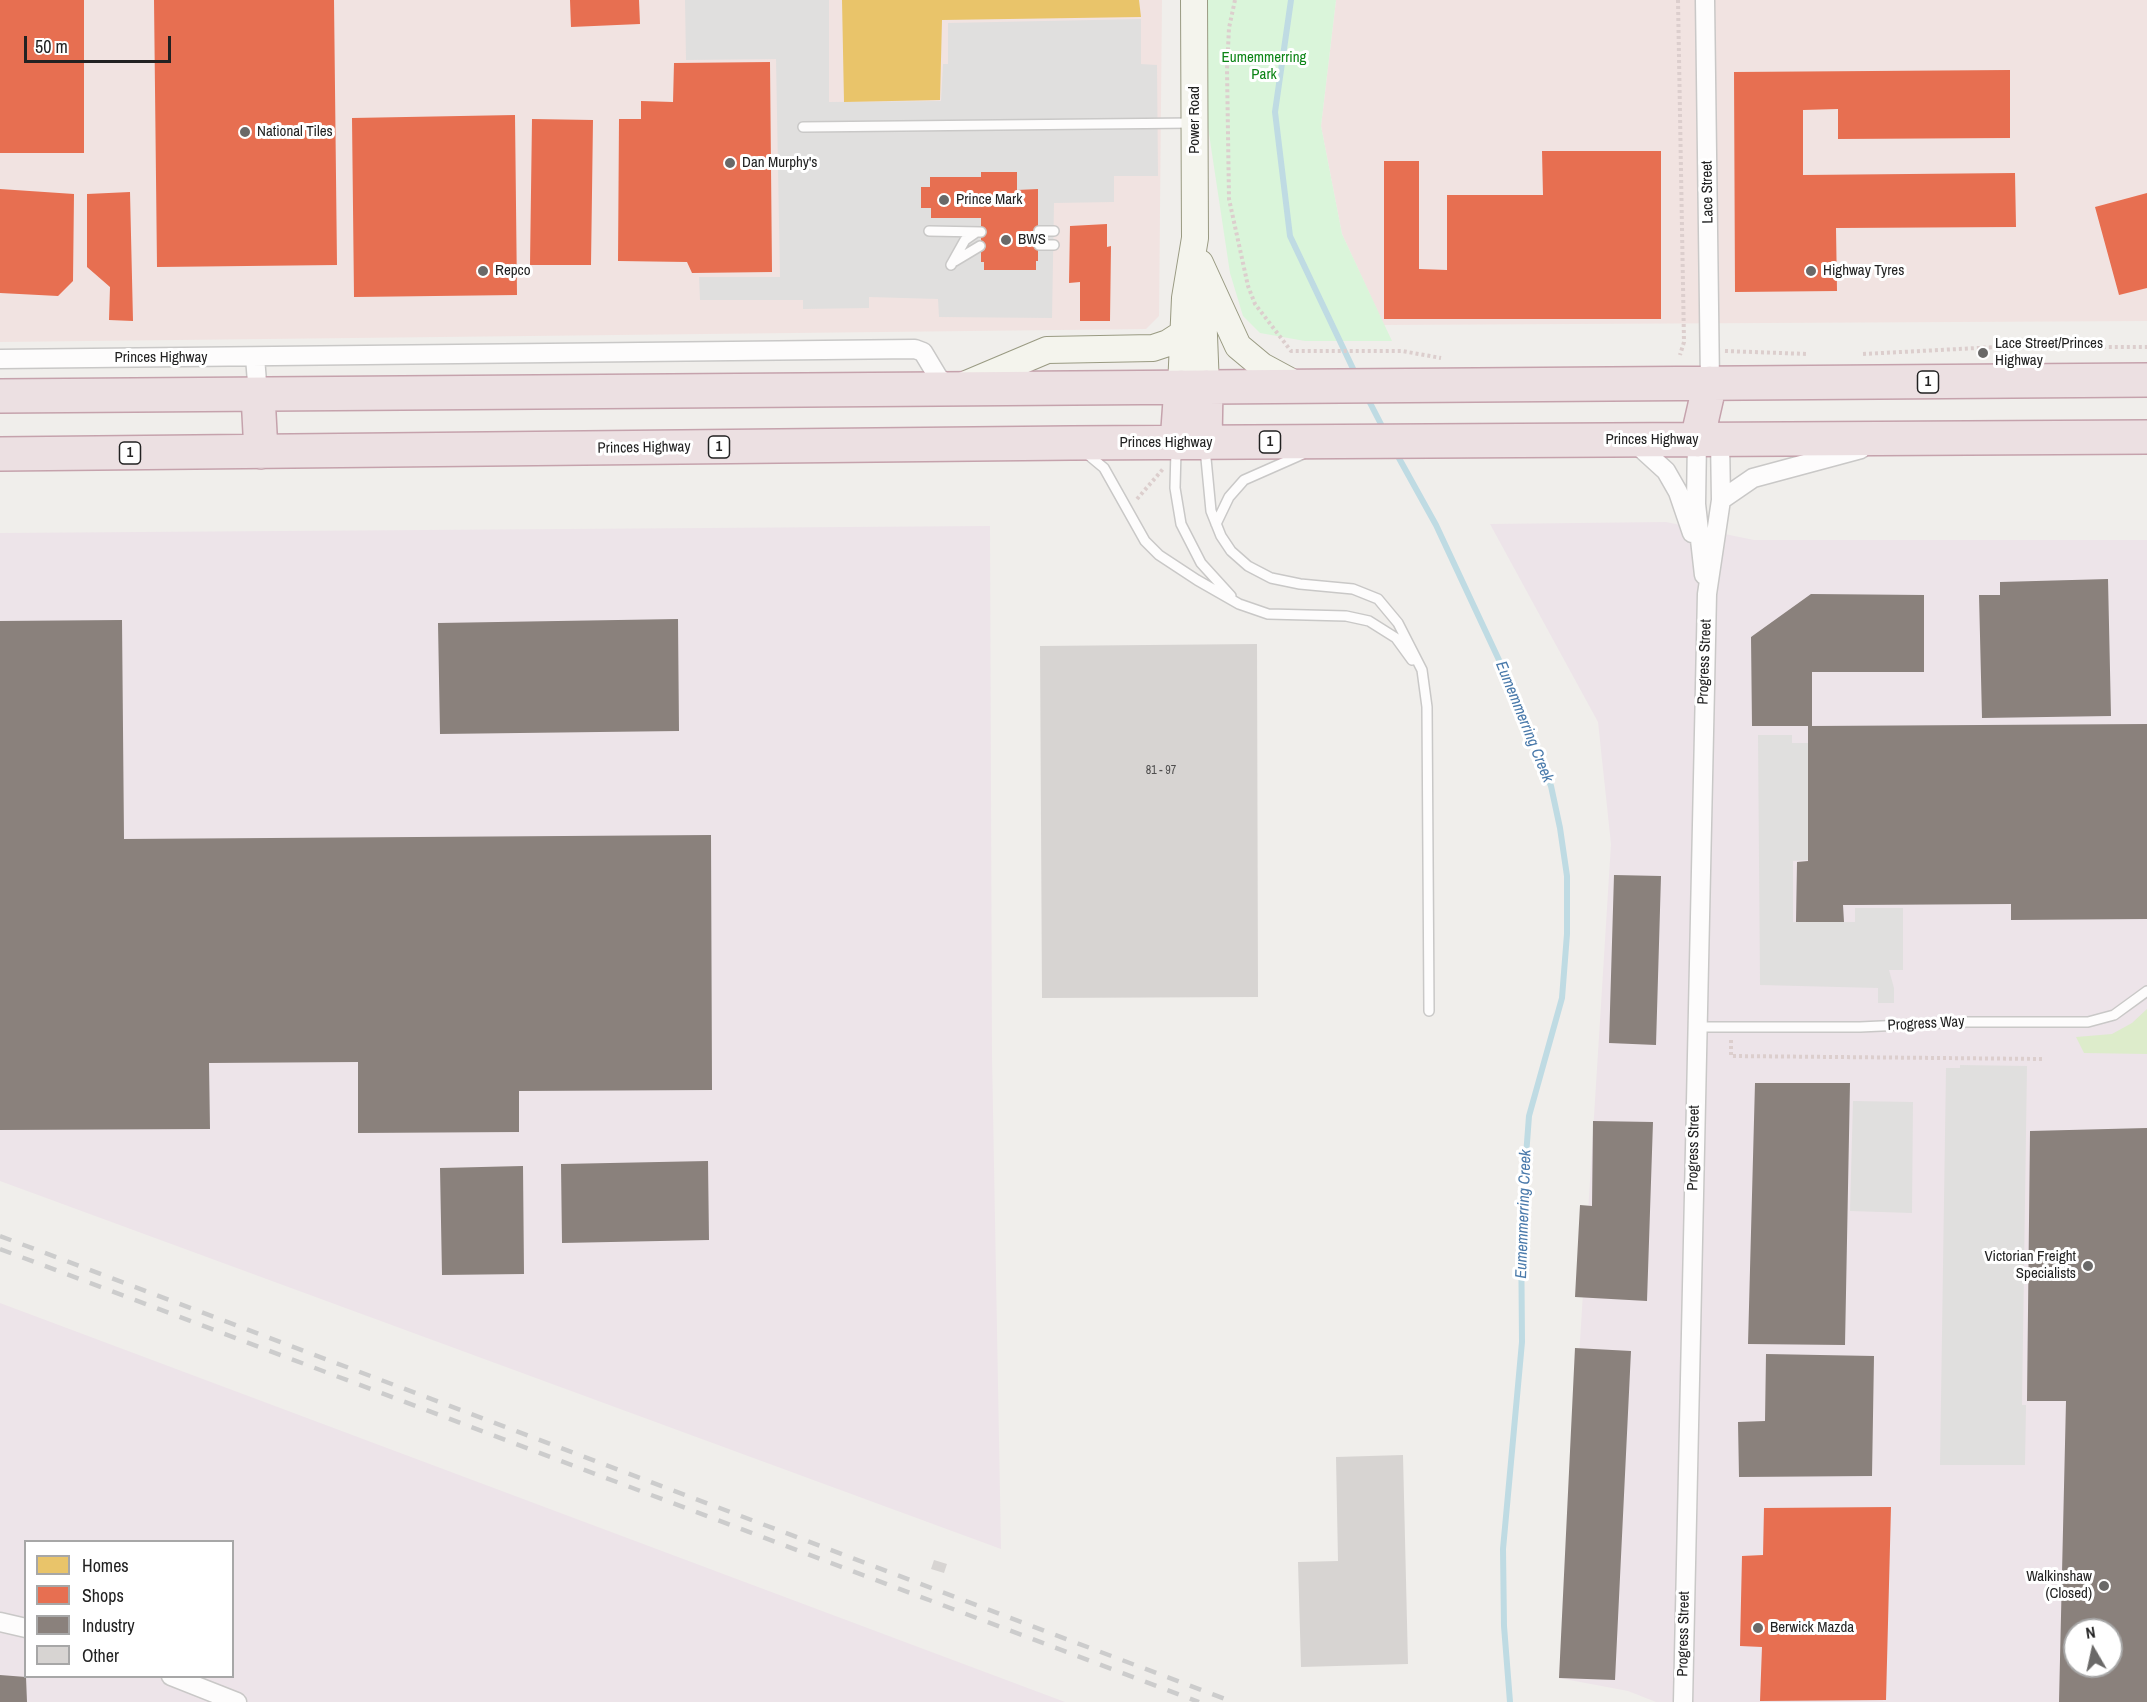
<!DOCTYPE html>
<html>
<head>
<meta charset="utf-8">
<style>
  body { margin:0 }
  #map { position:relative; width:2147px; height:1702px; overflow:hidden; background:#f0eeeb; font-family:"Archivo Narrow",sans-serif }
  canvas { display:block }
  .legend { position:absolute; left:24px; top:1540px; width:210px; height:138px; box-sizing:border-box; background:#fff; border:2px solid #a7a7a7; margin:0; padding:8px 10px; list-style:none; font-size:18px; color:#222 }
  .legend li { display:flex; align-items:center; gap:12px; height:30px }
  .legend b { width:30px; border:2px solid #a7a7a7 }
  .north { position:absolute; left:2063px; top:1618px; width:60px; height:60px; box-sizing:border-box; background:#fff; border:2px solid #a7a7a7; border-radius:50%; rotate:351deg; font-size:16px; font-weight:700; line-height:24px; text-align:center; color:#222 }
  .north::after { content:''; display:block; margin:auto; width:21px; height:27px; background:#6a6968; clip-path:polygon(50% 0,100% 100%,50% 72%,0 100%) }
  .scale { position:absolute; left:24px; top:36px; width:147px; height:27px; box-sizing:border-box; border:3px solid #222; border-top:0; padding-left:8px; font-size:18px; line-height:21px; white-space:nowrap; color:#222; -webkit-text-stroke:4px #fff; paint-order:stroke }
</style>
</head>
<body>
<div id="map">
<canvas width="2147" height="1702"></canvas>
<ul class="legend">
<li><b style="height:16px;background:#e9c46a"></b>Homes</li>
<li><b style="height:16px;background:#e76f51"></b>Shops</li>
<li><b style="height:16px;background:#8a817c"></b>Industry</li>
<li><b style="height:16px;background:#d7d4d2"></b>Other</li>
</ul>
<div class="north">N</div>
<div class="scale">50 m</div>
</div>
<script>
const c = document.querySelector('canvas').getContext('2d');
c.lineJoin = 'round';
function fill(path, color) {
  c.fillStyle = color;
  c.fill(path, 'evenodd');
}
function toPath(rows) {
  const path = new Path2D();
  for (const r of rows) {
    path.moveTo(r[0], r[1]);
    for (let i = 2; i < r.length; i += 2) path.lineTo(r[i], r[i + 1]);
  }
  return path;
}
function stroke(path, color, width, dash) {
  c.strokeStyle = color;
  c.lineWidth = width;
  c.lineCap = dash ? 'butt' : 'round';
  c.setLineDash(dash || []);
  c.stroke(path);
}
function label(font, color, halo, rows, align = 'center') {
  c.font = font + ' "Archivo Narrow",sans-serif';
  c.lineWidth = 6;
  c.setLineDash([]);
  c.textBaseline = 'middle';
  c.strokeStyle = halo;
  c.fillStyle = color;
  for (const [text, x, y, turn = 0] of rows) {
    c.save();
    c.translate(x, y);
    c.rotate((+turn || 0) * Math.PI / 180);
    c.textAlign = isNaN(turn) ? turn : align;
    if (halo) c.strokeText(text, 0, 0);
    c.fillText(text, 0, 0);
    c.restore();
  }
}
fill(toPath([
  [0,0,1162,0,1159,316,1146,329,0,342],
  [1336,0,2147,0,2147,321,1384,325,1342,234,1321,126]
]), '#f1e3e1');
fill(toPath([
  [1666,522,1754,540,2147,540,2147,1702,1656,1702,1628,1691,1559,1678,1611,844,1598,722,1490,524],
  [2075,1630,2111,1630,2111,1666,2075,1666],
  [990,526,992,1056,1001,1549,0,1181,0,533],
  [0,1303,1065,1702,0,1702],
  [26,1542,232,1542,232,1676,26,1676]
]), '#ede4e9');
fill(toPath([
  [2147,1009,2147,1054,2084,1053,2076,1037,2112,1034,2132,1023]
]), '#ddeccb');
fill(toPath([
  [1194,0,1336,0,1321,126,1342,234,1392,341,1305,341,1260,333,1243,316,1230,273,1195,41]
]), '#daf5da');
fill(toPath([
  [685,0,829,0,829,102,941,101,943,64,948,64,948,23,1141,19,1141,64,1157,65,1158,176,1114,176,1114,202,1054,203,1052,318,939,317,938,299,869,297,869,308,803,309,803,300,700,300,699,277,780,277,776,59,686,60],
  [1758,735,1792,735,1792,743,1808,743,1808,860,1793,861,1793,922,1855,922,1855,908,1903,908,1903,970,1889,970,1894,988,1894,1003,1878,1003,1878,988,1760,985],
  [1960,1065,2027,1066,2022,1405,2026,1405,2025,1465,1940,1465,1946,1068,1960,1068],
  [1853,1101,1913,1102,1912,1213,1850,1211]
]), '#e0dfde');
fill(toPath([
  [842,0,1139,0,1141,17,942,20,940,100,844,102]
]), '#e9c46a');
fill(toPath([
  [0,0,84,0,84,153,0,153],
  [154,0,334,0,337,265,157,267],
  [570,0,639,0,640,24,571,27],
  [770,62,772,272,692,273,687,262,618,261,619,119,641,119,641,101,673,102,674,63],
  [2010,70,2010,138,1838,139,1838,109,1803,110,1803,175,2015,173,2016,227,1836,228,1837,291,1735,292,1734,72],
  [515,115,517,295,354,297,352,118],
  [532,119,593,120,591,265,530,265],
  [1542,151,1661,151,1661,319,1384,319,1384,161,1419,161,1419,269,1447,270,1447,195,1543,195],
  [981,172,1017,172,1017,190,1038,189,1038,261,1036,261,1036,270,984,270,984,262,981,262,981,218,931,218,931,208,921,208,921,187,930,187,930,177,981,177],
  [0,189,74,194,73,281,58,296,0,293],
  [130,192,133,321,109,320,110,287,87,267,87,194],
  [2147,193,2147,288,2119,295,2095,207],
  [1107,224,1107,247,1111,246,1110,321,1080,321,1080,282,1069,283,1070,226],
  [1891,1507,1886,1700,1760,1701,1762,1647,1740,1646,1742,1556,1763,1555,1764,1508]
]), '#e76f51');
fill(toPath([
  [2108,579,2111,716,1982,718,1979,595,2000,595,2000,582],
  [1811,594,1924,595,1924,672,1812,672,1812,726,2147,724,2147,919,2011,920,2011,904,1855,905,1843,905,1844,922,1796,922,1797,862,1808,861,1808,726,1752,726,1751,637],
  [678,619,679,731,440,734,438,623],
  [122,620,124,839,711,835,712,1090,519,1091,519,1132,358,1133,358,1062,209,1063,210,1129,0,1130,0,621],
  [1614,875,1661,876,1656,1045,1609,1043],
  [1755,1083,1850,1083,1845,1345,1748,1344],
  [1593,1121,1653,1122,1647,1301,1575,1297,1580,1205,1592,1206],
  [2147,1128,2147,1702,2059,1702,2066,1401,2027,1401,2030,1131],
  [2075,1630,2111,1630,2111,1666,2075,1666],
  [708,1161,709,1240,562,1243,561,1164],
  [523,1166,524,1274,442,1275,440,1168],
  [1575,1348,1631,1351,1615,1680,1559,1678],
  [1766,1354,1874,1356,1872,1476,1739,1477,1738,1422,1765,1421],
  [0,1675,26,1677,27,1702,0,1702]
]), '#8a817c');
stroke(toPath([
  [1291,0,1275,112,1290,236,1356,375],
  [1366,395,1385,432],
  [1395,451,1436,525,1506,675,1551,786,1560,828,1567,876,1567,934,1562,998,1529,1116,1521,1222,1522,1342,1503,1549,1504,1626,1510,1702]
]), '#bfdbe3', 6);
fill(toPath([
  [1257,644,1258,997,1042,998,1040,646],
  [1403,1455,1408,1664,1301,1667,1298,1562,1338,1561,1336,1457],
  [934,1560,947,1564,944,1573,931,1569]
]), '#d7d4d2');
const lane = toPath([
  [803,127,1193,123],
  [929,231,981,232],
  [1039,231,1054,231],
  [1039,245,1054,245],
  [955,261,980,246],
  [951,265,965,240,975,233],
  [1205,448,1211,511,1221,536,1231,551,1248,566,1271,578,1300,584,1353,589,1378,599,1398,623,1422,670,1427,707,1429,1011],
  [1176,450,1175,488,1181,524,1201,563,1231,596],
  [1086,453,1104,468,1145,541,1159,555,1197,580,1239,604,1268,614,1346,616,1369,621,1396,638,1412,660],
  [1216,524,1229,497,1244,480,1303,454],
  [1697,1027,1860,1027,1966,1022,2088,1022,2114,1015,2147,991]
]);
const street = toPath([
  [1705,0,1710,383],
  [255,357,258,395],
  [0,359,915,349,923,352,938,377,950,388],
  [1632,440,1666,471,1678,492,1692,533],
  [1697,440,1696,504,1704,575],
  [1721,500,1753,478,1861,449],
  [0,1622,26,1628],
  [171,1676,237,1702],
  [1683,1702,1707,594,1721,500,1720,439]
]);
const secondary = toPath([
  [1200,263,1238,346,1262,366,1299,386],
  [1202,284,1206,387],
  [964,385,1047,350,1153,348,1168,343,1182,334],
  [1181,387,1185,298,1195,238,1194,0]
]);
const highway = toPath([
  [258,395,261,452],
  [0,396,2147,380],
  [1697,440,1710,383],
  [1177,443,1181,387],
  [1205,443,1206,387],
  [0,454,1071,443,2147,437]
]);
stroke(lane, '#c9c8c7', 12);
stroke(street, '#c9c8c7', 21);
stroke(secondary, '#999a82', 28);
stroke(highway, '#c5a2ac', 36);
stroke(toPath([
  [1235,0,1229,28,1227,69,1229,199,1248,286,1255,304,1291,351,1402,351,1441,358],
  [1678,0,1684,342,1680,355],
  [1725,351,1808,354],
  [1863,354,1997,347,2147,347],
  [1137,499,1163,469],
  [1731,1040,1731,1056,2043,1059]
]), '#dccecd', 4, [3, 3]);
stroke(lane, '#fdfcfc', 9);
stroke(street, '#fdfcfc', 18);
stroke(secondary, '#f4f4ed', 26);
stroke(highway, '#ece0e2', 33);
stroke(toPath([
  [0,1236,1233,1702],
  [0,1249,1199,1702]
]), '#ccc', 4.5, [12, 12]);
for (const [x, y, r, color] of [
  [245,132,6,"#6a6968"],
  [730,163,6,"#6a6968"],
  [944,200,6,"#6a6968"],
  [1006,240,6,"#6a6968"],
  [483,271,6,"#6a6968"],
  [1811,271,6,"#6a6968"],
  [1983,353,6,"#6a6968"],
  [2088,1266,6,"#6a6968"],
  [2104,1586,6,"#6a6968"],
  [1758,1628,6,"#6a6968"]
]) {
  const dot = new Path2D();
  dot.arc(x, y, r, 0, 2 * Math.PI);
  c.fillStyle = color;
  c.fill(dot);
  stroke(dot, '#fff', 2);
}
label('12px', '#4f4e4e', null, [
  ["81 - 97",1161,771]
]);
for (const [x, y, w] of [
  [1928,382,21],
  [1270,442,21],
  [719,447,21],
  [130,453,21]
]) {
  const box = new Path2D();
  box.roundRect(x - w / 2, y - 11, w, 22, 4.5);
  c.fillStyle = '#fff';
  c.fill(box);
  stroke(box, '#222', 1.5);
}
label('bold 14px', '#222', null, [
  ["1",1928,382],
  ["1",1270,442],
  ["1",719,447],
  ["1",130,453]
]);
label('15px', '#0c8416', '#fff', [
  ["Eumemmerring",1264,58],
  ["Park",1264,75]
]);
label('15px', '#222', '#fff', [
  ["Power Road",1195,120,-90],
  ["Lace Street",1708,192,-91],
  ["Princes Highway",161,358],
  ["Princes Highway",1652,440],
  ["Princes Highway",1166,443],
  ["Princes Highway",644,448,-1],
  ["Progress Street",1705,662,-88],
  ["Progress Way",1926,1024,-3],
  ["Progress Street",1694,1148,-89],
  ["Progress Street",1684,1634,-89]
]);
label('15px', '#222', '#fff', [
  ["National Tiles",257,132],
  ["Dan Murphy's",742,163],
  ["Prince Mark",956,200],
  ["BWS",1018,240],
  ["Repco",495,271],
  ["Highway Tyres",1823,271],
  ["Lace Street/Princes",1995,344],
  ["Highway",1995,361],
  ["Victorian Freight",2076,1257,"right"],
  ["Specialists",2076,1274,"right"],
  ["Walkinshaw",2092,1577,"right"],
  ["(Closed)",2092,1594,"right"],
  ["Berwick Mazda",1770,1628]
], 'left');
label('italic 16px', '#4a7aab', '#fff', [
  ["Eumemmerring Creek",1524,722,68],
  ["Eumemmerring Creek",1524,1214,-88]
]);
</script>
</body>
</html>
